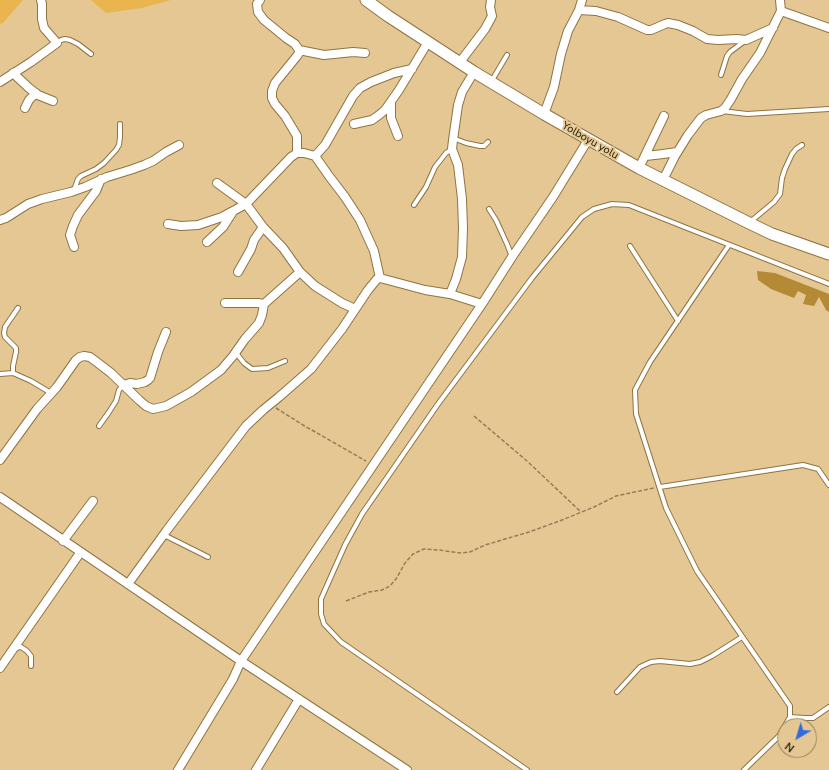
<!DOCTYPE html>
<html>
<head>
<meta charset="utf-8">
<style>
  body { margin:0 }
  #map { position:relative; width:829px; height:770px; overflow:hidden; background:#e5c794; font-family:"Nunito Sans",sans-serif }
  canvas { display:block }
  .north { position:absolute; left:777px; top:718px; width:40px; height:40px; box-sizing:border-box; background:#e5c794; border:1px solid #97815b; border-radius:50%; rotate:218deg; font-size:11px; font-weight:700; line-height:16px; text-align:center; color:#231905 }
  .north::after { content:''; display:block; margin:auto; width:14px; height:18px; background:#306bd9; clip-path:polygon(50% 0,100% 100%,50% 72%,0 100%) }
</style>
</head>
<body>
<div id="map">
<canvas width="829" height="770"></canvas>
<div class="north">N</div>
</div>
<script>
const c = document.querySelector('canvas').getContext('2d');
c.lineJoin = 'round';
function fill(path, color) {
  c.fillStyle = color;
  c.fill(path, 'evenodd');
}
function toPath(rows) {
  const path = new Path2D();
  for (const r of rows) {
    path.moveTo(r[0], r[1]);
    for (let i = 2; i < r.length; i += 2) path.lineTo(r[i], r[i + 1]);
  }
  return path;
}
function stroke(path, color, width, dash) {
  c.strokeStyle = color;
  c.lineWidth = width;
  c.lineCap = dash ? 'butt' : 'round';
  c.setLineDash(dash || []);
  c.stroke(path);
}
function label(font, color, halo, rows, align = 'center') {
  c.font = font + ' "Nunito Sans",sans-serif';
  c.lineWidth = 4;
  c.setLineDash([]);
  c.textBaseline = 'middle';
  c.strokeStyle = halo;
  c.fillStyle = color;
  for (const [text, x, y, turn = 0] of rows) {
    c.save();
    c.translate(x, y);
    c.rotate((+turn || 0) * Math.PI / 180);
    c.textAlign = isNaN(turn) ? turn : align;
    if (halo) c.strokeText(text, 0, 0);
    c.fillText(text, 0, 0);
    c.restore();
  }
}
fill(toPath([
  [0,0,23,0,2,24,0,23],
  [91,0,171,0,142,8,106,13]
]), '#eab54f');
fill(toPath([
  [757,271,775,273,829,294,829,312,826,310,819,297,814,306,803,304,806,295,798,291,794,298,771,289,758,280]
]), '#b48a37');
const service = toPath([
  [57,43,61,40,65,39,70,40,78,44,91,54],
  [721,75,727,56,730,52,746,40],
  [491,82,507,55],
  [722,111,747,114,829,109],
  [453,138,466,143,480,146,484,146,488,142],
  [74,190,78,179,81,176,96,169,104,163,116,150,119,145,120,137,120,124],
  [414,205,426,187,435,167,446,153,452,149],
  [489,209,496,220,507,244,512,257],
  [750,222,774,202,780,194,782,178,785,169,792,154,796,149,802,145],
  [729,245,650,362,635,390,636,414,666,508,697,571,790,706,790,717,779,736,744,770],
  [630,246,678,321],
  [236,353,244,363,252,369,268,368,285,361],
  [13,373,13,366,16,352,16,348,5,337,4,333,5,327,18,308],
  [0,374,13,373,31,381,51,393],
  [99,426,109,412,116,401,119,390,123,385],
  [660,487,803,465,818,469,829,485],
  [164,535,208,557],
  [15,648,21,647,27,651,31,656,31,666],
  [617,692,640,667,651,662,660,661,690,664,700,662,712,656,742,637],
  [790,717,805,718,813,718,829,707],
  [527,770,341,642,324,624,321,614,321,599,345,545,362,514,438,404,532,278,582,217,594,209,612,204,629,205,692,230,829,284]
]);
const minor = toPath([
  [260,0,257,4,258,12,264,20,286,38,295,44,299,50,299,53,297,56,275,83,272,91,272,98,275,104,285,116,297,136,297,153],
  [579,10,596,11,618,17,647,30,651,30,665,24,668,23,678,25,693,31,707,39,718,40,737,39,746,40,773,28],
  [781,11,829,28],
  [299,50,324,55,353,52,365,53],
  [460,62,485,29,491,18,492,16,490,7,491,0],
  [13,73,29,88,38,95,53,101],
  [0,82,31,62,57,43,44,28,42,19,42,4,41,0],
  [391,102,391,118,398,136],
  [25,108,29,100,36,93],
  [544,114,554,87,561,54,568,31,579,10,582,0],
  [354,124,372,120,379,115,385,110,399,90,428,42],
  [315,156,325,145,353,96,360,88,371,82,394,73,412,69],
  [646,156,663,154,677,152],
  [639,168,664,116],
  [663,180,675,156,688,135,701,118,706,115,721,111,725,108,731,99,742,79,760,53,781,11,780,0],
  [217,183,246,204,263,227,283,248,300,272,315,286,342,303,355,309],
  [0,220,6,218,28,204,42,199,71,192,85,187,107,177,130,170,144,165,153,161,166,152,179,145],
  [168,224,181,226,198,225,222,217,246,204,291,157,297,153,304,153,315,156,329,176,345,197,360,220,374,251,380,278],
  [207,242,223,227,232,213],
  [74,247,70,235,73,226,78,215,96,191,101,179],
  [238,272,251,249,254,240,263,227],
  [450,294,456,279,462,257,463,228,462,199,458,165,452,149,453,140,458,105,462,92,474,72],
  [225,303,258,303,264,304],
  [123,385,130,383,137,384,145,382,148,380,150,378,158,352,166,332],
  [0,460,37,409,57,387,76,360,80,357,84,356,90,357,98,363,111,373,139,400,146,406,153,409,166,406,191,392,221,370,233,356,245,339,259,323,262,315,264,304,300,272],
  [0,497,241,661,407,770],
  [63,541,93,501],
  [128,584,167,530,246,426,263,410,279,397,311,369,342,329,368,290,377,279,380,278,425,290,450,294,482,304],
  [0,668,80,553],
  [178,770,233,679,241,661,482,304,512,257,553,197,588,140],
  [256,770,299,699]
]);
const secondary = toPath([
  [366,0,388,16,474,72,544,114,639,168,749,223,772,234,829,254]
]);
stroke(service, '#8f7443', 6);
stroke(minor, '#8f7443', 10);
stroke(secondary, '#8f7443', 13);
stroke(toPath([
  [276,408,303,425,366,461],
  [474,416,527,461,581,512],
  [346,601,369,592,382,590,390,586,396,579,405,563,413,554,424,549,439,550,460,553,470,552,485,545,529,532,562,520,594,507,616,496,654,488]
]), '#937d57', 1.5, [4, 2]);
stroke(service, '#fff', 4);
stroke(minor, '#fff', 8);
stroke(secondary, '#fff', 11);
label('11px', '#231905', '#e5c794', [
  ["Yolboyu yolu",590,141,30]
]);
</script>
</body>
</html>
